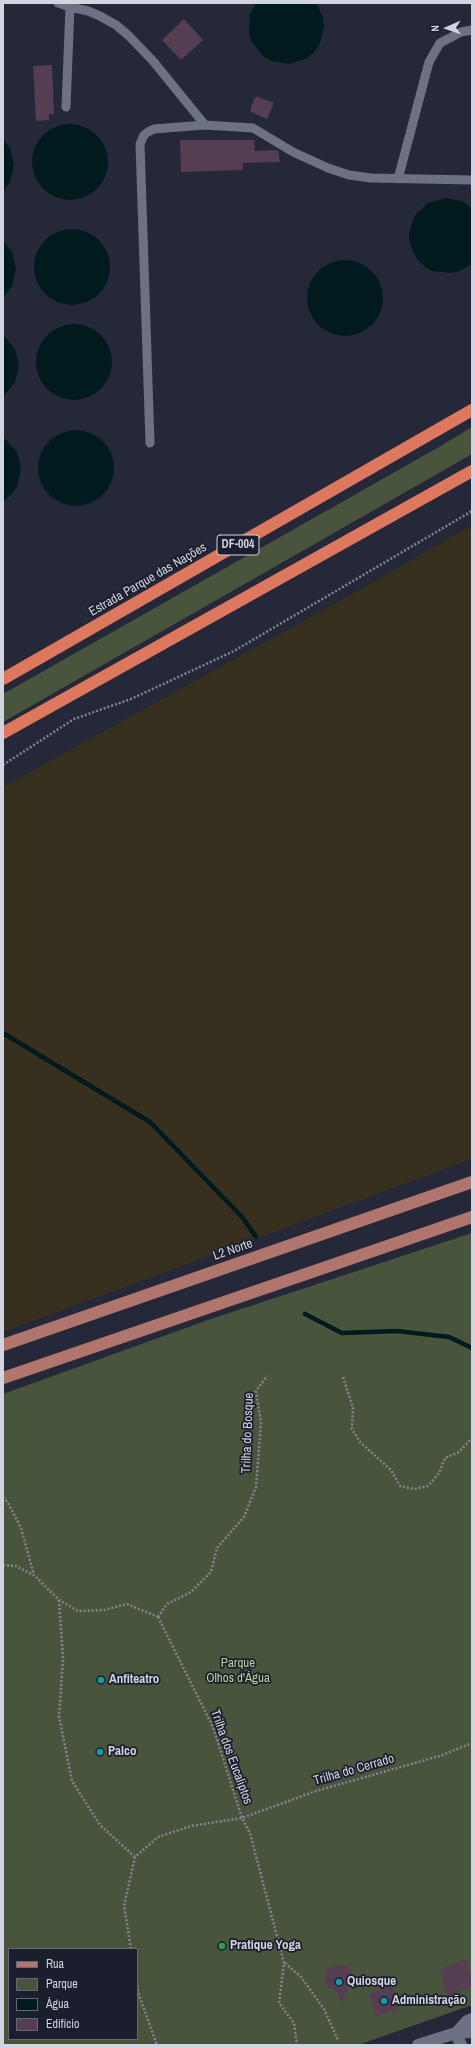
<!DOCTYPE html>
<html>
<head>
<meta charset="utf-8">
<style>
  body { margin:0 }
  #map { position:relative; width:475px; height:2048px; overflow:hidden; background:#252838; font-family:"Archivo Narrow",sans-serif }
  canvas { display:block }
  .frame { position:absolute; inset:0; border:4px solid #d2d5df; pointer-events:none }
  .legend { position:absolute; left:8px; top:1948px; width:130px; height:92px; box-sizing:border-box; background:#1b1e2d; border:1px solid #646774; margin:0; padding:5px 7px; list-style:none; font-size:12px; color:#d2d5df }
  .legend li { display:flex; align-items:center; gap:8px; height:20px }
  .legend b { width:20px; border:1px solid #646774 }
  .north { position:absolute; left:427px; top:8px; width:40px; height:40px; -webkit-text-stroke:3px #1b1e2d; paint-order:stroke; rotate:268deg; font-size:11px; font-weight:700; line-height:16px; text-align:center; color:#d2d5df }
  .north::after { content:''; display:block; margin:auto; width:14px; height:18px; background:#d2d5df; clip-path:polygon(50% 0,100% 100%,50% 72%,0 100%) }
</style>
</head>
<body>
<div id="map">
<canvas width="475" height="2048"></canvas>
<div class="frame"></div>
<ul class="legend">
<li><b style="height:5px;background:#b0756c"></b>Rua</li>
<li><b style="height:11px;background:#49543c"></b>Parque</li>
<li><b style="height:11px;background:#001a1d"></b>Água</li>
<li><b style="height:11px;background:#553e52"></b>Edifício</li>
</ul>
<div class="north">N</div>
</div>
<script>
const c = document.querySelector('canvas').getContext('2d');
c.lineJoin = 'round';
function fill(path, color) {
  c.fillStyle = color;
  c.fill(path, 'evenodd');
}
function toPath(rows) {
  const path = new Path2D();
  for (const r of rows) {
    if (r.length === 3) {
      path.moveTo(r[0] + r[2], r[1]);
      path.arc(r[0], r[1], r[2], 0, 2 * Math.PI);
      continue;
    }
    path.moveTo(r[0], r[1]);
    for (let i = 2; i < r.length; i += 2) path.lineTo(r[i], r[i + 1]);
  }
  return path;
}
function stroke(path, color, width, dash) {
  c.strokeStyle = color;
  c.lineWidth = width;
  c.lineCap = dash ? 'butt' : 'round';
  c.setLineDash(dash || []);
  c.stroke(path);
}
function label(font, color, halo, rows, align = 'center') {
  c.font = font + ' "Archivo Narrow",sans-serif';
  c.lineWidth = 3.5;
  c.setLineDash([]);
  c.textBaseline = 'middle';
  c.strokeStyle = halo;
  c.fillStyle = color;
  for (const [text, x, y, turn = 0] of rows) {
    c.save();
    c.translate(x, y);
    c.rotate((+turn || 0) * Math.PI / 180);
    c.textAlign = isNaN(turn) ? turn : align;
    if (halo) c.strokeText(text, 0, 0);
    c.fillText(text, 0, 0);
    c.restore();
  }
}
fill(toPath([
  [472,525,472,1159,3,1332,3,787,349,596]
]), '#37301f');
fill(toPath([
  [472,427,472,454,3,722,3,694,439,447],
  [472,1233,472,2005,358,2045,3,2045,3,1394,208,1320],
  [9,1949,137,1949,137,2039,9,2039]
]), '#49543c');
fill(toPath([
  [256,3,316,3,323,17,324,26,320,43,315,51,308,58,290,64,271,61,263,56,251,41,249,32,250,14],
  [70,162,38],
  [3,139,10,148,14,165,10,182,3,192],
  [446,198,462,201,472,208,472,264,460,271,451,273,432,271,424,266,417,259,409,242,409,233,415,215,428,203],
  [72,267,38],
  [3,241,12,252,16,269,12,286,3,298],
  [345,298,38],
  [74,362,38],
  [3,335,15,349,19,366,15,382,3,397],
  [76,468,38],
  [3,437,17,452,21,469,17,486,12,494,3,502]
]), '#001a1d');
stroke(toPath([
  [3,1033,150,1122,243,1218,256,1237],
  [305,1314,342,1333,397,1331,449,1337,472,1348]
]), '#001a1d', 4.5);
fill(toPath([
  [184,19,203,40,181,60,162,40],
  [52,65,54,114,49,114,49,120,36,121,33,66],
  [256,96,274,103,267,119,251,112,251,107],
  [180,140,254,140,255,151,278,150,280,162,243,163,243,170,181,172],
  [466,1959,472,1978,472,1987,447,1996,440,1969],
  [340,1964,349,1967,353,1977,341,2005,336,1990,328,1987,324,1977,329,1967],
  [392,1986,399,2009,376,2016,369,1994]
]), '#553e52');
stroke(toPath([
  [3,765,74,719,131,699,234,651,472,511],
  [343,1377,353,1408,352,1429,360,1442,391,1470,400,1486,414,1489,428,1486,439,1473,445,1458,459,1452,472,1438],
  [3,1497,8,1503,21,1528,34,1575],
  [3,1565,16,1566,35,1576,59,1600,78,1611,104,1610,127,1604,158,1617],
  [59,1600,63,1659,59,1716,72,1781,100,1825,135,1857],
  [158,1617,213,1727,242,1818,250,1833,284,1963,279,2003,294,2023,297,2045],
  [158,1617,167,1604,191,1592,211,1572,217,1548,244,1517,256,1487,261,1423,256,1391,267,1376],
  [131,1949,124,1906,135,1857,158,1837,191,1826,242,1818,316,1791,443,1755,472,1743],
  [285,1963,301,1977,324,2009,338,2040],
  [137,1985,139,1995,157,2045]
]), '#828592', 2.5, [2, 2]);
stroke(toPath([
  [58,3,70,7],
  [66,107,70,7,88,11,100,16,116,25,129,36,153,61,205,125],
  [398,179,429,62,440,43,461,32,472,30],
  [150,443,140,144,144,135,148,132,154,129,205,125,253,128,293,152,328,168,349,175,371,178,472,180]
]), '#6c7183', 9);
stroke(toPath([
  [456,2033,461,2045]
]), '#6c7183', 12);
stroke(toPath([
  [456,2033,467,2021,472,2019],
  [418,2045,456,2033,472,2032]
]), '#6c7183', 12);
stroke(toPath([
  [3,1345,472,1182],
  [3,1378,472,1217]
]), '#b0756c', 12);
stroke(toPath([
  [3,679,472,410],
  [3,733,472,471]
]), '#dd775d', 12);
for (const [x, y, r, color] of [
  [101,1680,4,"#0f9aa8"],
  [100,1752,4,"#0f9aa8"],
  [222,1946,4,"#2e9e5b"],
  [339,1982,4,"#0f9aa8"],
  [384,2001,4,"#0f9aa8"]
]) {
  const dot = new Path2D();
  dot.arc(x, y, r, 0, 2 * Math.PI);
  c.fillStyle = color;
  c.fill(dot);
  stroke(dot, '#1b1e2d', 1.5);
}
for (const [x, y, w] of [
  [238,545,42]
]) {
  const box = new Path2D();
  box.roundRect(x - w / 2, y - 10, w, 20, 3);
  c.fillStyle = '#1b1e2d';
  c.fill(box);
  stroke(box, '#d2d5df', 1);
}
label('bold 12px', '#d2d5df', null, [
  ["DF-004",238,545]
]);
label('13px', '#d2d5df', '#1b1e2d', [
  ["Estrada Parque das Nações",148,580,-30],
  ["L2 Norte",233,1250,-19],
  ["Trilha do Bosque",248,1433,-88],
  ["Trilha dos Eucaliptos",231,1757,70],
  ["Trilha do Cerrado",354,1770,-16]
]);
label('13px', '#bad19c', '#1b1e2d', [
  ["Parque",238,1664],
  ["Olhos d'Água",238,1679]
]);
label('bold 13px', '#d2d5df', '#1b1e2d', [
  ["Anfiteatro",109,1680],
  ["Palco",108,1752],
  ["Pratique Yoga",230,1946],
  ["Quiosque",347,1982],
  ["Administração",392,2001]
], 'left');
</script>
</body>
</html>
